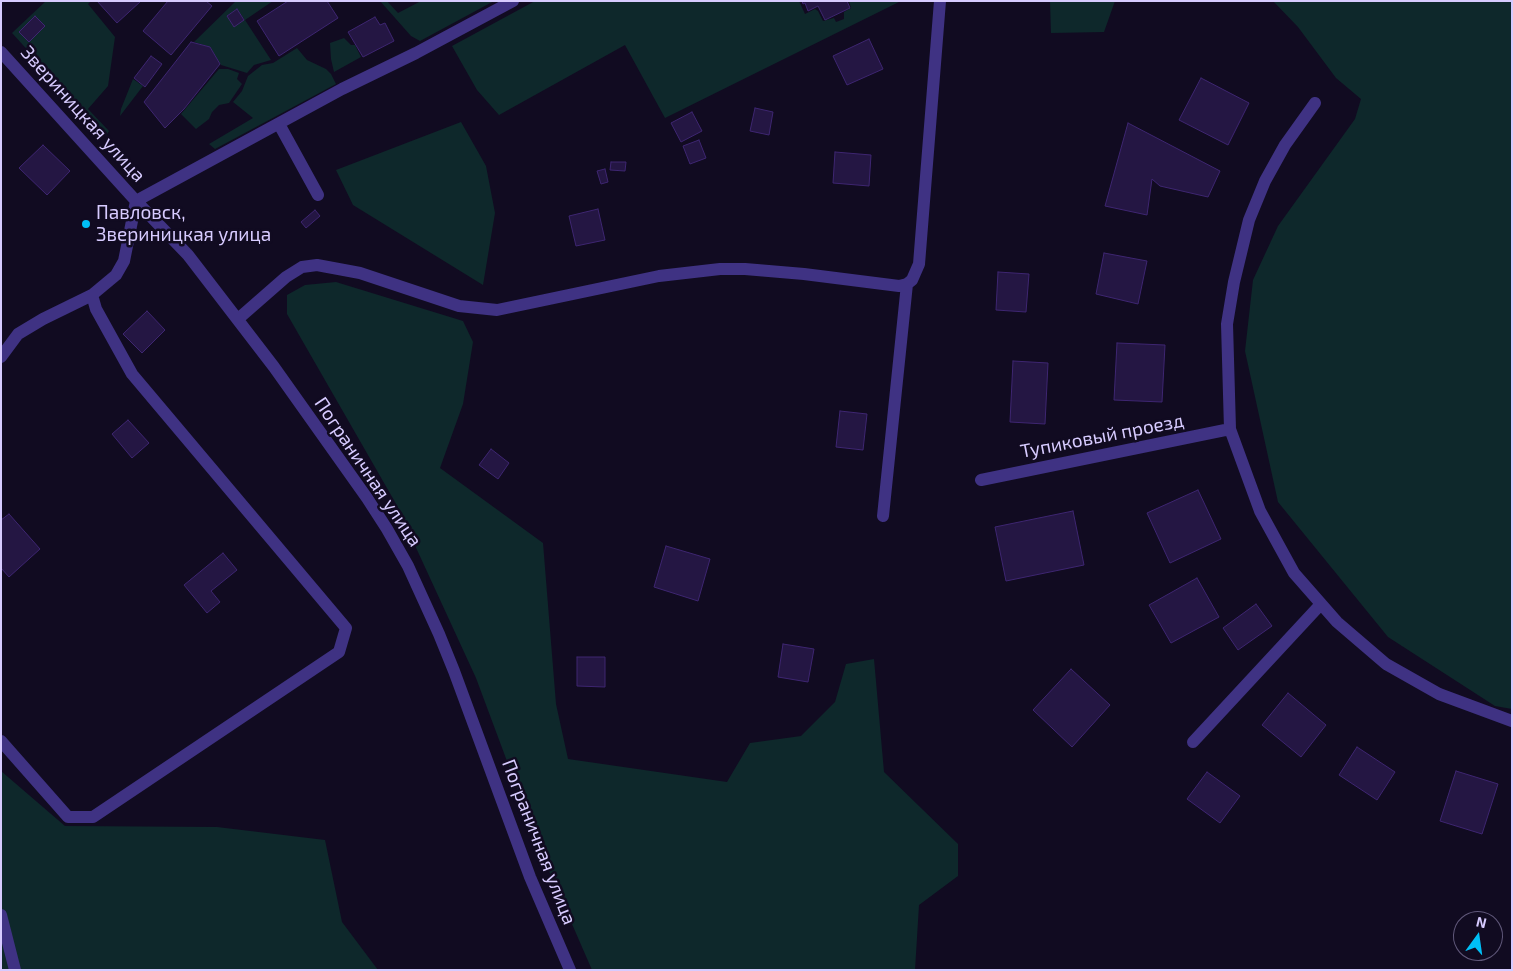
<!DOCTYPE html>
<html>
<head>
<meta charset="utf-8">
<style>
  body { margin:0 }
  #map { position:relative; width:1513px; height:971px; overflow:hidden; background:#110b21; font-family:"Exo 2",sans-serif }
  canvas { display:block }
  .frame { position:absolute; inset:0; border:2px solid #d7cbff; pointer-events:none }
  .north { position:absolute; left:1453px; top:911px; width:50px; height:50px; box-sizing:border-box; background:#110b21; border:1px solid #60587a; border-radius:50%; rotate:14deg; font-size:14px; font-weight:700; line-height:20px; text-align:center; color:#d7cbff }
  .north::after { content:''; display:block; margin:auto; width:18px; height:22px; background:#00bff6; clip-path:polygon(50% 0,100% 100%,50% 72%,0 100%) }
</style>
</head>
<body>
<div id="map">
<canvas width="1513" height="971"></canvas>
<div class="frame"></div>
<div class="north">N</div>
</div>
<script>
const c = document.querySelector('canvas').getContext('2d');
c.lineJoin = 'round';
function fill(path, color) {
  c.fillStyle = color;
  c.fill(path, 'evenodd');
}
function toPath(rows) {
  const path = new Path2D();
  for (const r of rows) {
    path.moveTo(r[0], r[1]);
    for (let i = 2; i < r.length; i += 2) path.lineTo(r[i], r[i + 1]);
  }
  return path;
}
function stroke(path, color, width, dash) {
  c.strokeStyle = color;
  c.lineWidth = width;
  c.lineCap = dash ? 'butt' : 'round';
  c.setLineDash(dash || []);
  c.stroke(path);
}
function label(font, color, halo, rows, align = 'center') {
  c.font = font + ' "Exo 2",sans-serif';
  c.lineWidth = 5;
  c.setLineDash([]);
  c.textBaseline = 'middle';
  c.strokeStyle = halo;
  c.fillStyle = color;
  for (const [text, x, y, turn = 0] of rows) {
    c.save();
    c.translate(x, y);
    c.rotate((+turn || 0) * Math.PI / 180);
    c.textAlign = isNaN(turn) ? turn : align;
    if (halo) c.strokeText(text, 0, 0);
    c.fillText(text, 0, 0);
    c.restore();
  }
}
fill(toPath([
  [46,1,91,1,88,4,115,37,108,86,88,109,109,131,106,136,12,33],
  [236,1,273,1,245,20,271,60,254,65,247,73,221,65,210,47,194,42],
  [237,9,244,19,234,26,227,16],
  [380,1,387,1,398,13,421,1,494,1,420,41,411,36],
  [535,1,799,1,805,14,815,9,818,11,823,21,834,18,836,22,844,19,844,12,851,8,849,1,901,1,665,118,625,45,499,115,477,90,452,46],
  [1050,1,1115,1,1104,32,1051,33],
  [1273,1,1512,1,1512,709,1495,706,1388,637,1278,502,1245,351,1253,280,1278,226,1355,119,1361,99,1336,78,1298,27],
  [344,38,351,45,355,45,361,57,334,72,331,59,330,43],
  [297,48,307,60,326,69,331,74,336,84,215,149,209,144,253,118,233,102,242,91,248,76,262,65,273,63],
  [219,69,228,69,239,73,237,79,242,84,229,103,219,105,212,112,209,119,196,129,181,114],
  [133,79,143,86,120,116,121,109],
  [461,122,486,166,495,213,483,285,353,205,336,170],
  [336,282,463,321,473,342,463,404,440,468,543,543,556,704,568,759,727,782,750,743,801,736,835,702,846,664,874,659,884,772,958,844,958,876,919,905,915,970,592,970,542,855,476,678,395,502,287,314,287,295,305,285],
  [1,771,65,826,217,827,325,840,342,922,378,970,1,970]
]), '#0e282b');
const building = toPath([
  [97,1,141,1,117,23,97,1],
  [168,1,206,1,212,6,171,55,143,31,168,1],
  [288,1,327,1,338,18,279,56,257,21,288,1],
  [802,1,847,1,850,8,825,20,818,6,808,11,805,3,803,4,802,1],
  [237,9,244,20,234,27,227,16,237,9],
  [35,16,45,26,29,42,19,32,35,16],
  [375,17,380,25,385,23,394,41,363,57,348,32,375,17],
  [869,39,883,69,847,85,833,56,869,39],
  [191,42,210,47,220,64,184,109,165,128,144,102,191,42],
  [151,56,162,64,145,87,134,78,151,56],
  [1201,78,1249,103,1228,145,1179,120,1201,78],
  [755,108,773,112,769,135,750,131,755,108],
  [692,112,702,131,681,142,671,123,692,112],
  [1128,123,1220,171,1208,197,1160,186,1152,179,1147,215,1105,206,1128,123],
  [699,140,706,158,690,164,683,146,699,140],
  [43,145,70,171,47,195,19,168,43,145],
  [835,152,871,155,869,186,833,183,835,152],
  [611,162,626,162,625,171,610,170,611,162],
  [605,169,608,182,601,184,597,171,605,169],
  [598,209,605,240,576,246,569,216,598,209],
  [315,210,320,216,306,228,301,222,315,210],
  [1104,253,1147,261,1138,304,1096,294,1104,253],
  [998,272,1029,274,1026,312,996,310,998,272],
  [147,311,165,330,142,353,123,334,147,311],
  [1117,343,1165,345,1162,402,1114,400,1117,343],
  [1013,361,1048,363,1045,424,1010,422,1013,361],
  [840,411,867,414,863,450,836,447,840,411],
  [128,420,149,443,132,458,112,434,128,420],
  [491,449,509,463,498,479,479,465,491,449],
  [1198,490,1221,539,1170,563,1147,513,1198,490],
  [1073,511,1084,565,1006,581,995,527,1073,511],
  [9,514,40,549,9,577,1,568,1,520,9,514],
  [666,546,710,559,698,601,654,587,666,546],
  [223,553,237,570,211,591,220,602,207,613,184,585,223,553],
  [1197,578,1219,617,1171,643,1149,605,1197,578],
  [1256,604,1272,626,1238,650,1223,628,1256,604],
  [783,644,814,649,808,682,778,677,783,644],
  [577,657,605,657,605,687,577,686,577,657],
  [1071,669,1110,705,1072,747,1033,710,1071,669],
  [1288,693,1326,725,1301,757,1262,725,1288,693],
  [1357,747,1395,772,1377,800,1339,775,1357,747],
  [1456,771,1498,784,1482,834,1440,821,1456,771],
  [1207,772,1240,796,1220,823,1187,799,1207,772]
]);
fill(building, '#241643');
stroke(building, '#3e2671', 1);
stroke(toPath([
  [1,52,136,201,188,255,274,367,367,498,387,529,408,566,439,634,454,671,530,877,570,970],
  [1315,103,1285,145,1265,181,1249,220,1234,282,1227,324,1230,429,1260,511,1294,573,1337,622,1386,664,1439,694,1512,721],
  [279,124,318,195],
  [136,201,342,89,416,53,513,1],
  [238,319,286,277,302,267,317,265,360,273,459,306,497,310,659,276,720,269,745,269,804,274,899,286,907,284,912,280,919,264,940,1],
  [1,357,18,334,43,319,92,295,116,275,124,261,136,201],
  [981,480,1230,429],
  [883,516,907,284],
  [1,741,68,817,93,817,339,652,346,628,132,374,96,309,92,295],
  [1193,742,1321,604],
  [1,915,15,970]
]), '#3f3283', 12);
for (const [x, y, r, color] of [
  [86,224,5,"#00bff6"]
]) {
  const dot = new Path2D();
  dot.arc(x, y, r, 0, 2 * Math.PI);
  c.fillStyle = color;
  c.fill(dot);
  stroke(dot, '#110b21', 2);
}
label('19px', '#d7cbff', '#110b21', [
  ["Звериницкая улица",83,114,48],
  ["Тупиковый проезд",1102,436,-11],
  ["Пограничная улица",368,472,56],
  ["Пограничная улица",539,842,69]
]);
label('19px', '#d7cbff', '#110b21', [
  ["Павловск,",96,213],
  ["Звериницкая улица",96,235]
], 'left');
</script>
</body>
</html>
